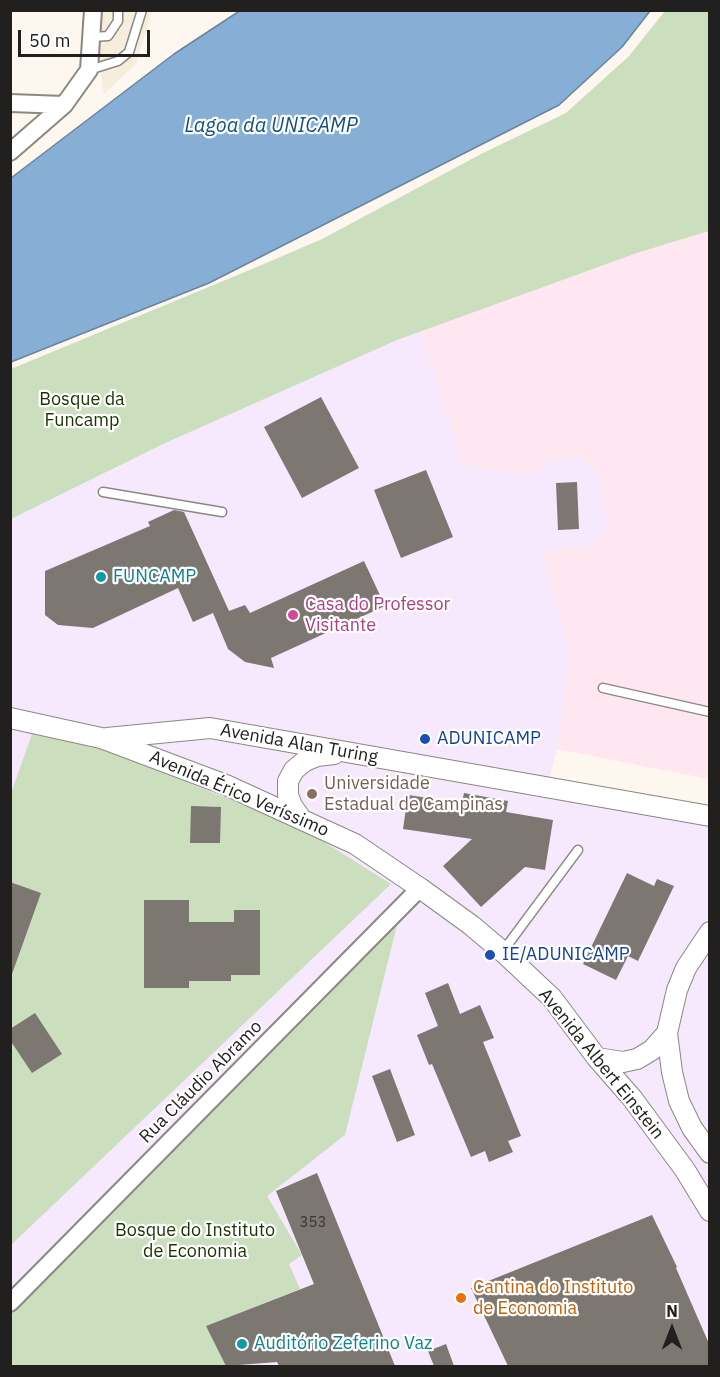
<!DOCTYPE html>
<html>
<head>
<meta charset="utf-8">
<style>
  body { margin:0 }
  #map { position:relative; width:720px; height:1377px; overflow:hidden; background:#fdf7f0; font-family:"IBM Plex Sans",sans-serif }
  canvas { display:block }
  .frame { position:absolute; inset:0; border:12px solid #22201e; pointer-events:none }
  .north { position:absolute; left:642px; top:1299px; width:60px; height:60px; -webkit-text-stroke:4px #fff; paint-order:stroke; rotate:0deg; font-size:16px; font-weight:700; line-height:24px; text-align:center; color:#22201e }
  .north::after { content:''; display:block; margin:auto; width:21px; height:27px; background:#22201e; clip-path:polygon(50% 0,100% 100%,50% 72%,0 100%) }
  .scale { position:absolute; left:18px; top:30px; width:132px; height:27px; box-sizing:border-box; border:3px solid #22201e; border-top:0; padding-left:8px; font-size:18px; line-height:21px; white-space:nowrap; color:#22201e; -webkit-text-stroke:4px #fff; paint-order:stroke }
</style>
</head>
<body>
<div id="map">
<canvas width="720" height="1377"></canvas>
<div class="frame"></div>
<div class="north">N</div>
<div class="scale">50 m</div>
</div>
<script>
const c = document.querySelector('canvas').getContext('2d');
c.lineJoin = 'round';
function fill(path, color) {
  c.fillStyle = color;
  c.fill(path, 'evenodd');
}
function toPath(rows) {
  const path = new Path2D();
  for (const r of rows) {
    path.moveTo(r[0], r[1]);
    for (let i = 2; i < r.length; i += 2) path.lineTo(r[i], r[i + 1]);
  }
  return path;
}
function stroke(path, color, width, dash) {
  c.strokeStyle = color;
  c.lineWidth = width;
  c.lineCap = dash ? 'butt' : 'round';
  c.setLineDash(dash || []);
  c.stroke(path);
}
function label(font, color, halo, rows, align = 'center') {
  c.font = font + ' "IBM Plex Sans",sans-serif';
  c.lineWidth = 4.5;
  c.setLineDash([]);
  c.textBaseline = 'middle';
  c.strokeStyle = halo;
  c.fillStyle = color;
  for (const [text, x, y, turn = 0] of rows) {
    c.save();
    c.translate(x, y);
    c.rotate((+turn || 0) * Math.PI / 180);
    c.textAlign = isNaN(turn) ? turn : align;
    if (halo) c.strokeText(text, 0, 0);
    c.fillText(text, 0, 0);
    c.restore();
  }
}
fill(toPath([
  [709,231,709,779,557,749,569,650,540,553,562,547,592,545,553,461,533,474,499,472,464,464,420,330,637,253]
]), '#ffe7f2');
fill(toPath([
  [103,11,152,11,136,64,104,94,98,57]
]), '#f7eddf');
fill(toPath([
  [420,330,464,464,499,472,532,474,553,461,577,457,592,466,600,480,607,511,605,533,592,545,562,547,541,553,569,650,557,749,549,779,709,818,709,1366,11,1366,10,388]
]), '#f6e9fd');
fill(toPath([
  [665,11,709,11,709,231,637,253,397,340,163,444,11,519,11,369,252,269,322,239,481,154,566,113,629,56],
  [33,731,103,749,302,828,391,884,11,1245,10,796],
  [399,917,345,1135,267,1196,302,1255,289,1264,300,1289,206,1326,231,1366,11,1366,11,1309]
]), '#cbdfbf');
const water = toPath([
  [241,10,650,11,622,47,559,105,209,283,11,362,11,178,174,54,241,10]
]);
fill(water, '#87afd5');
stroke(water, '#69849e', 1.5);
fill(toPath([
  [321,397,359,468,302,498,264,427],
  [426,470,453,537,401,558,374,490],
  [577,482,579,529,558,530,556,483],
  [174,510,184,512,229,611,245,605,250,613,364,561,385,606,271,658,274,668,245,662,228,649,213,613,193,622,178,588,93,628,58,625,45,615,45,571,150,526,148,522],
  [464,793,508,801,506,812,553,820,545,870,525,867,481,907,443,866,472,839,403,829,408,795,462,803],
  [191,806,221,807,220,843,190,843],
  [627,873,654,886,657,879,674,886,638,961,628,956,616,980,583,964],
  [10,882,41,893,12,974,10,973],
  [144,900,189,900,189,922,234,922,234,910,260,910,260,975,231,975,231,981,189,981,189,988,144,988],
  [448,983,460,1014,480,1005,494,1038,483,1042,521,1136,508,1141,513,1152,489,1162,485,1151,471,1157,432,1064,429,1065,417,1035,438,1026,425,993],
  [35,1013,62,1054,32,1073,10,1040,10,1029],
  [390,1069,415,1135,397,1142,372,1076],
  [317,1173,395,1366,279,1366,277,1362,226,1366,206,1326,314,1284,276,1191],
  [652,1215,677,1267,676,1268,710,1346,710,1366,508,1366,471,1288],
  [446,1344,454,1366,434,1366,428,1351]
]), '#7c7771');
const service = toPath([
  [92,37,108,36,118,21,118,10],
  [89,70,118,61,129,52,142,10],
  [103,492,222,512],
  [603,688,710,712],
  [503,951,578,850]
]);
const minor = toPath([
  [10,103,64,105],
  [10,152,64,105,89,70,93,10],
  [10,1303,420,888]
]);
const tertiary = toPath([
  [10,718,101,738,226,785,355,844,420,888,471,925,503,952,552,998,597,1058,632,1098,685,1170,710,1211],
  [107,738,210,728,710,816],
  [300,817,292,806,288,795,288,781,294,770,305,761,317,756,334,754],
  [710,932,686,968,677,990,667,1033,672,1072,679,1101,692,1128,710,1153],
  [597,1058,623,1062,637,1059,652,1050,667,1033]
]);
stroke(service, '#8c8781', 11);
stroke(minor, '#8c8781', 20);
stroke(tertiary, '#8c8781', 22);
stroke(service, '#fff', 8);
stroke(minor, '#fff', 16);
stroke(tertiary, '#fff', 20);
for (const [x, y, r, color] of [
  [101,577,6,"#0f9aa8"],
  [293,615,6,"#d1479c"],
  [425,739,6,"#1a4fb4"],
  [312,794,6,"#8d6e63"],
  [490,955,6,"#1a4fb4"],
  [461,1298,6,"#e8710a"],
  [242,1344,6,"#0f9aa8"]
]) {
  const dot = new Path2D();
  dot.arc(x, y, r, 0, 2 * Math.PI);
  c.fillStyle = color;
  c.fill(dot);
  stroke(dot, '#fff', 2);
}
label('15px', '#383633', null, [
  ["353",313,1223]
]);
label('18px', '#193302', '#fff', [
  ["Bosque da",82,400],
  ["Funcamp",82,421],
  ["Bosque do Instituto",195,1231],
  ["de Economia",195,1252]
]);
label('18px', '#0d838f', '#fff', [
  ["FUNCAMP",113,577],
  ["Auditório Zeferino Vaz",254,1344]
], 'left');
label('18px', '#b23c85', '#fff', [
  ["Casa do Professor",305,605],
  ["Visitante",305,626]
], 'left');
label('18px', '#164399', '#fff', [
  ["ADUNICAMP",437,739],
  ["IE/ADUNICAMP",502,955]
], 'left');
label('18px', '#22201e', '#fff', [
  ["Avenida Alan Turing",299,744,10],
  ["Avenida Érico Veríssimo",239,794,23],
  ["Avenida Albert Einstein",601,1064,51],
  ["Rua Cláudio Abramo",201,1082,-45]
]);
label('18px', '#785e54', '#fff', [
  ["Universidade",324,784],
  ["Estadual de Campinas",324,805]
], 'left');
label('18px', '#c56008', '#fff', [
  ["Cantina do Instituto",473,1288],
  ["de Economia",473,1309]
], 'left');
label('italic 20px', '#125080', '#fff', [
  ["Lagoa da UNICAMP",271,126]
]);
</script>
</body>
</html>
